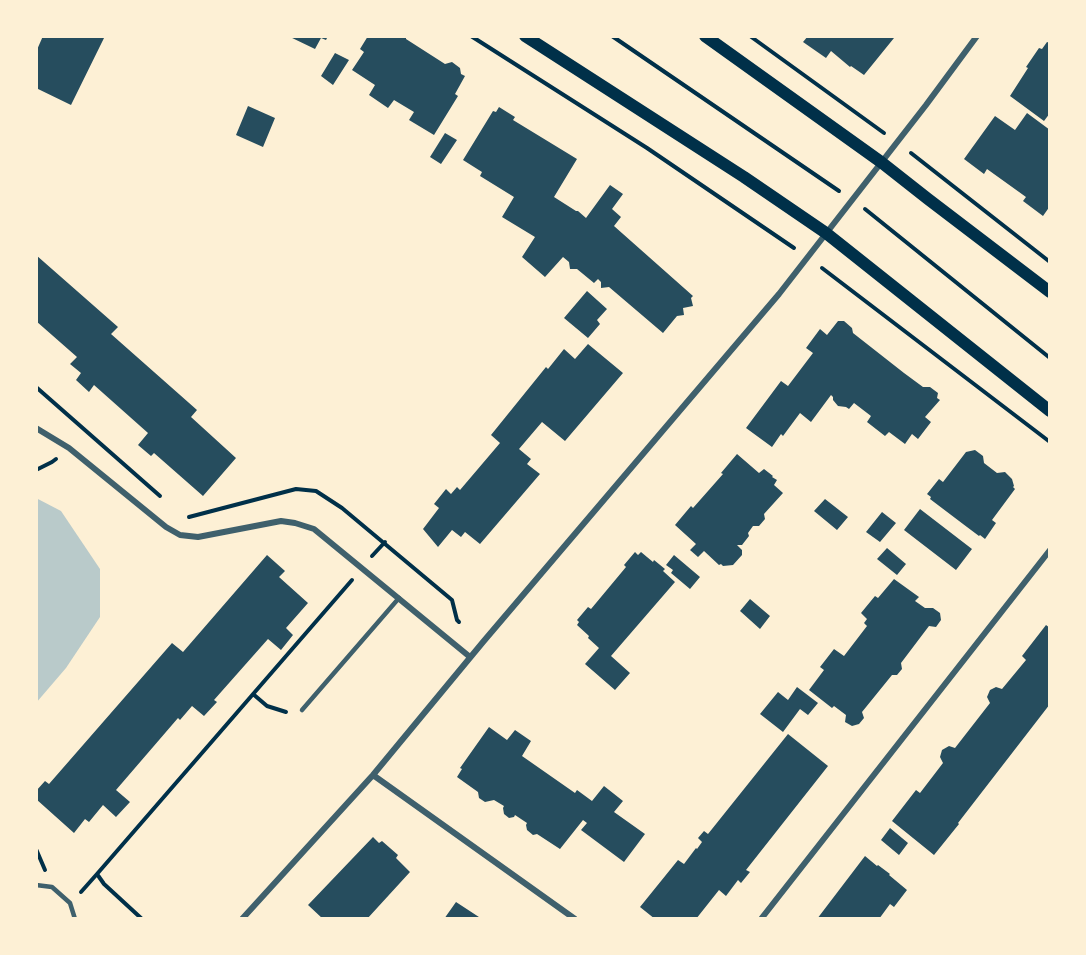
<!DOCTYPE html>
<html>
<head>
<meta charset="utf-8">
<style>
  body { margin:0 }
  #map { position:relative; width:1086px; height:955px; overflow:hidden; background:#fdf0d5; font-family:Ubuntu,sans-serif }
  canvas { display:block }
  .frame { position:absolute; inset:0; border:38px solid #fdf0d5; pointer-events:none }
</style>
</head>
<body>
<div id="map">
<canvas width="1086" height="955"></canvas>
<div class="frame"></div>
</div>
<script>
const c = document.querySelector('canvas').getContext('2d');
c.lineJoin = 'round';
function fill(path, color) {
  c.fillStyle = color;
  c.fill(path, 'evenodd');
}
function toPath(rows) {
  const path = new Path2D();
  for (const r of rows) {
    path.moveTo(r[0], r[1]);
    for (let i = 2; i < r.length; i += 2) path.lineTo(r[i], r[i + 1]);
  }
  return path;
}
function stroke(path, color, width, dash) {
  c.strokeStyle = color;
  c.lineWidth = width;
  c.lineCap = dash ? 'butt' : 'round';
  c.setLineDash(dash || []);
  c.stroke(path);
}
fill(toPath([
  [36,498,61,511,100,569,100,617,66,668,36,703]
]), '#b9caca');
fill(toPath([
  [43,36,105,36,71,105,36,88,36,52],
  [288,36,328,36,326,40,321,38,315,49],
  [368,36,406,36,406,39,445,64,452,62,460,68,461,74,465,76,455,94,458,96,434,135,409,120,414,112,394,100,388,108,369,95,375,85,352,70,364,52,360,49],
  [808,36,892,36,894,38,864,75,851,66,850,67,831,51,826,58,803,42],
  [1047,42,1050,43,1050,113,1044,121,1010,96,1028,68,1026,67,1039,48,1042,49],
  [335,53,349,60,333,85,321,76],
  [248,106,275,118,263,147,236,135],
  [499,107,515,117,513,120,577,159,554,197,576,211,578,211,586,218,610,185,623,194,612,209,621,217,614,226,693,296,691,298,693,306,683,308,684,315,677,316,663,333,609,287,601,288,601,282,598,279,594,283,577,269,570,269,569,262,563,257,545,277,522,257,535,237,502,217,514,197,480,176,482,172,463,160,493,111,496,112],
  [1027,113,1050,130,1050,206,1043,216,1023,201,1026,197,987,169,984,174,964,159,995,116,1015,130],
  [445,133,457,140,441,164,430,157],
  [36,255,118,327,111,334,197,410,191,417,236,458,203,496,154,453,151,456,138,445,148,433,94,385,89,392,76,380,81,373,70,364,77,357,36,321],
  [587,291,607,309,597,320,600,324,588,338,564,318],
  [838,321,844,321,852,328,853,333,904,373,923,387,930,387,938,393,937,398,940,400,925,417,931,422,918,439,912,434,905,444,889,432,885,436,867,422,871,416,854,403,849,409,846,407,838,406,833,400,833,397,831,395,811,422,800,413,783,436,781,434,772,447,746,428,781,381,788,386,813,353,806,348,820,329,827,335],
  [588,344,623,373,565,441,542,422,519,449,531,459,527,464,540,474,480,544,465,532,461,537,452,530,438,547,423,529,439,508,434,504,446,489,451,494,457,487,460,490,500,443,491,435,546,367,548,369,564,349,575,359],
  [975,450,983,456,984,463,997,473,1005,472,1012,479,1014,486,1013,487,1015,489,992,520,996,523,985,539,980,535,979,536,963,524,930,499,931,497,927,494,939,479,943,482,966,452],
  [737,454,759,473,764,469,773,476,772,477,777,480,774,485,783,493,764,514,765,519,759,526,753,526,748,533,749,536,742,545,737,545,742,550,742,555,733,565,723,566,721,564,719,565,704,551,698,557,690,550,696,544,675,525,691,506,693,508,723,474,721,473],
  [825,499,848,517,837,530,814,511],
  [920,509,972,549,956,570,904,530],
  [882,512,896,523,880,542,866,532],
  [887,548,906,564,897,575,877,559],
  [635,552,638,555,641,552,653,562,654,560,665,569,663,571,675,582,611,656,630,673,615,690,585,664,599,648,588,638,589,636,577,625,579,622,577,620,588,607,591,609,626,567,624,565],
  [267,555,285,571,279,577,308,603,286,628,293,635,281,650,268,639,214,700,217,702,204,716,192,706,180,720,178,718,116,790,130,802,116,817,103,805,89,822,85,819,74,833,36,799,36,791,45,781,49,784,172,643,183,652],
  [674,555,700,577,690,589,671,573,673,570,666,565],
  [894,579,919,597,915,601,925,608,933,608,940,613,941,620,936,627,929,626,901,663,902,669,897,675,892,675,862,712,864,718,859,724,852,726,845,722,846,715,834,706,832,708,809,690,824,670,820,667,834,649,844,656,867,626,864,623,867,619,861,613,875,596,878,598],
  [750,599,770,616,760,629,740,611],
  [1046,625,1050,628,1050,704,958,823,959,824,934,855,892,821,916,790,920,793,943,763,940,757,942,750,949,746,955,748,990,703,987,697,990,690,996,687,1002,689,1026,660,1022,656],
  [797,687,818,703,808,715,800,709,783,732,760,714,778,692,788,700],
  [489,727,507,740,515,730,531,741,522,756,575,793,577,790,592,801,604,786,623,801,614,812,645,834,624,862,581,830,587,823,583,820,560,849,537,834,533,835,527,830,526,825,527,823,515,815,514,817,509,818,504,814,503,808,504,806,494,800,485,802,479,798,478,792,457,777,462,769,460,768],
  [788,734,828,766,746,870,750,872,741,883,738,880,726,896,719,890,696,919,655,919,640,907,678,860,684,864,696,848,697,849,702,842,698,838,704,831,708,834],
  [890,828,908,843,899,855,881,840],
  [373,837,379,843,382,841,398,855,396,858,410,872,367,919,323,919,308,905],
  [865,856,877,866,878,865,890,874,889,875,907,890,894,907,890,904,879,919,817,919],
  [456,902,482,919,444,919]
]), '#264d5e');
stroke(toPath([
  [471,36,647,148,794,248],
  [612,36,839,191],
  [750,36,884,133],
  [911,153,1050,262],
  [865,209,1050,358],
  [822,268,1050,442],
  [36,387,160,496],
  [36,470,52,462,56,459],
  [189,517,296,489,316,491,342,508,452,600,457,620,459,622],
  [372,556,385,542],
  [253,694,267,706,286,712],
  [36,849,45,870],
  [81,892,97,874],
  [142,919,104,884,97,874,352,580]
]), '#003049', 4);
stroke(toPath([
  [302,710,399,598],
  [36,885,52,887,70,903,75,919]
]), '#3f606c', 4.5);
stroke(toPath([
  [36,428,69,448,166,527,180,535,198,537,281,521,295,523,314,529,470,657],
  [373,775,575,919],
  [242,919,373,775,483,642,779,294,926,105,977,36],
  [761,919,1050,550]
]), '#3f606c', 6);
stroke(toPath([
  [525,36,744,177,826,233,1050,411],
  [705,36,881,162,928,199,1050,292]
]), '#003049', 12);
</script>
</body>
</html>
